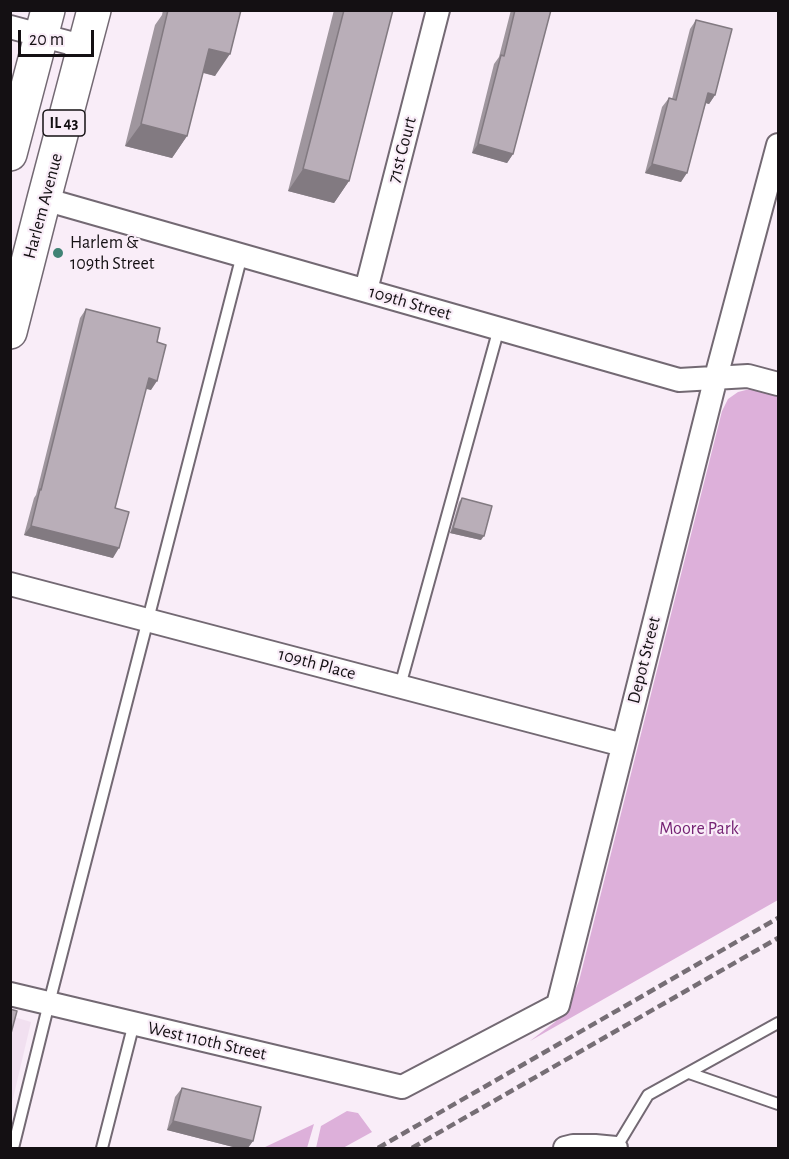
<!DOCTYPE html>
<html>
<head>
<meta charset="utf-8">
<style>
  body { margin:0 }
  #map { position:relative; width:789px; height:1159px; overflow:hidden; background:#f9edf8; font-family:"Alegreya Sans",sans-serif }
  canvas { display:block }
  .frame { position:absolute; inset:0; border:12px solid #141013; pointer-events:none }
  .scale { position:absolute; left:18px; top:30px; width:76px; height:27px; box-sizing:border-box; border:3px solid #141013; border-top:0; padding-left:8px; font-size:18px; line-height:21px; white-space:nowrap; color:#141013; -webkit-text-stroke:4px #f9edf8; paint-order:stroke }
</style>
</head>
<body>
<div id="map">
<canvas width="789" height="1159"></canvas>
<div class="frame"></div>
<div class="scale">20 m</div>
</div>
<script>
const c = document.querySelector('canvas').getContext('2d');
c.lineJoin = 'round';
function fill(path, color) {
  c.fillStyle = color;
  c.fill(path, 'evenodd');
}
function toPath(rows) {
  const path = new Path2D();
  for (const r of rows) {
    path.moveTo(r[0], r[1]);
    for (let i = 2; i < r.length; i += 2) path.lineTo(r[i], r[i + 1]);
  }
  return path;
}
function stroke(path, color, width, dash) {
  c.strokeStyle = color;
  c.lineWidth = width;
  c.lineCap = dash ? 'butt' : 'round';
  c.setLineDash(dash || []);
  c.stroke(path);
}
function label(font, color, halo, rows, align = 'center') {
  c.font = font + ' "Alegreya Sans",sans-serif';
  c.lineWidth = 4.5;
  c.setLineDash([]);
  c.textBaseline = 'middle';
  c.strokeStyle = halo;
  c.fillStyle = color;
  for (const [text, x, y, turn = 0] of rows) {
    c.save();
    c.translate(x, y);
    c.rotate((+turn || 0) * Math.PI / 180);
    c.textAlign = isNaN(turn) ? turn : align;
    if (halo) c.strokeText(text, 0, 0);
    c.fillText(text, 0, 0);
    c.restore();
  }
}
fill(toPath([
  [11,1016,31,1022,11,1107]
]), '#f1e0f0');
fill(toPath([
  [750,389,778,396,778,900,530,1041,555,1022,570,1002,579,981,722,411,728,399,738,392],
  [347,1111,358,1113,372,1132,343,1148,316,1148,321,1126],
  [314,1124,307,1148,263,1148]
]), '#ddb0da');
const lane = toPath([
  [400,686,499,328],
  [689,1073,778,1104],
  [13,1148,49,1003,242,255],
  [102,1148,134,1023],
  [616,1148,648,1095,778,1023]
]);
const street = toPath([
  [10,27,85,47],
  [44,199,679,380,748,376,778,384],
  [366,290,438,10],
  [10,584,623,745],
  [10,994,402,1087,558,1005,716,377,778,145],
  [565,1148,573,1146,595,1146,616,1148]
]);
const primary = toPath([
  [10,154,48,10],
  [10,332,44,199,94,10]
]);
stroke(lane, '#736973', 14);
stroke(street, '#736973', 26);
stroke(primary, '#736973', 36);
stroke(lane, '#fff', 10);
stroke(street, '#fff', 22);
stroke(primary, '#fff', 33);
stroke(toPath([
  [378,1148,778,918],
  [412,1148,778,938]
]), '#766e75', 4.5, [9, 4.5]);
fill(toPath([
  [163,10,241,10,215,76,203,73,187,136,172,158,125,146,155,25,162,15],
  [334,10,393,10,349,181,334,203,288,191],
  [511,10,551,10,513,154,507,163,472,153,494,64,499,57],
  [696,20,715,95,709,104,706,103,681,182,645,173,662,107,669,98,672,99,690,29],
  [86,309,157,342,151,390,146,388,115,508,113,558,24,535,34,498,36,495,80,318],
  [462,498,481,540,450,533,459,502],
  [182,1088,253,1141,247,1149,241,1149,167,1130,175,1097]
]), '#9f969e');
fill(toPath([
  [209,49,230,54,215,76,194,70],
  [708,93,715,95,709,104,702,102],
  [141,124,187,136,172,158,125,146],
  [478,144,513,154,507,163,472,153],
  [652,164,687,173,681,182,645,173],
  [303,169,349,181,334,203,288,191],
  [149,378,157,381,151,390,142,388],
  [31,526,119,548,113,558,24,535],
  [453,528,484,536,481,540,450,533],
  [173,1121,253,1141,247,1149,241,1149,167,1130]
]), '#827a81');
const building = toPath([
  [168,10,241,10,230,54,209,49,187,136,141,124,168,10],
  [344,10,393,10,349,181,303,169,344,10],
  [515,10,551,10,513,154,478,144,501,55,504,56,515,10],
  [696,20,732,29,715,95,708,93,687,173,652,164,669,98,676,100,696,20],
  [86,309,160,328,157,342,166,345,157,381,149,378,115,508,129,512,119,548,31,526,40,489,41,490,86,309],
  [462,498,492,506,484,536,453,528,462,498],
  [10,1009,17,1011,10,1037,10,1009],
  [182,1088,261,1107,253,1141,173,1121,182,1088]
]);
fill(building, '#b9aeb8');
stroke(building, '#827a81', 1.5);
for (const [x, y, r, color] of [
  [58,253,6,"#408375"]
]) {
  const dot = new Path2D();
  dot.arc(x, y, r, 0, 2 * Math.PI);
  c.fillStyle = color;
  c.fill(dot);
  stroke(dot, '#f9edf8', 2);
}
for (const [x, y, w] of [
  [64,123,42]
]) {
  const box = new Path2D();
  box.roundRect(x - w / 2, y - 13, w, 26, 4.5);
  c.fillStyle = '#f9edf8';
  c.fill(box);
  stroke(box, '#141013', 1.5);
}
label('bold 16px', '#141013', null, [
  ["IL 43",64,123]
]);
label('18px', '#141013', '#f9edf8', [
  ["71st Court",402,150,-75],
  ["Harlem Avenue",43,206,-75],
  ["109th Street",410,303,16],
  ["Depot Street",644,660,-76],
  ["109th Place",317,664,15],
  ["West 110th Street",207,1041,13]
]);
label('18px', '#141013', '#f9edf8', [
  ["Harlem &",70,243],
  ["109th Street",70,264]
], 'left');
label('18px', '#752374', '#f9edf8', [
  ["Moore Park",699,829]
]);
</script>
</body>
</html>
